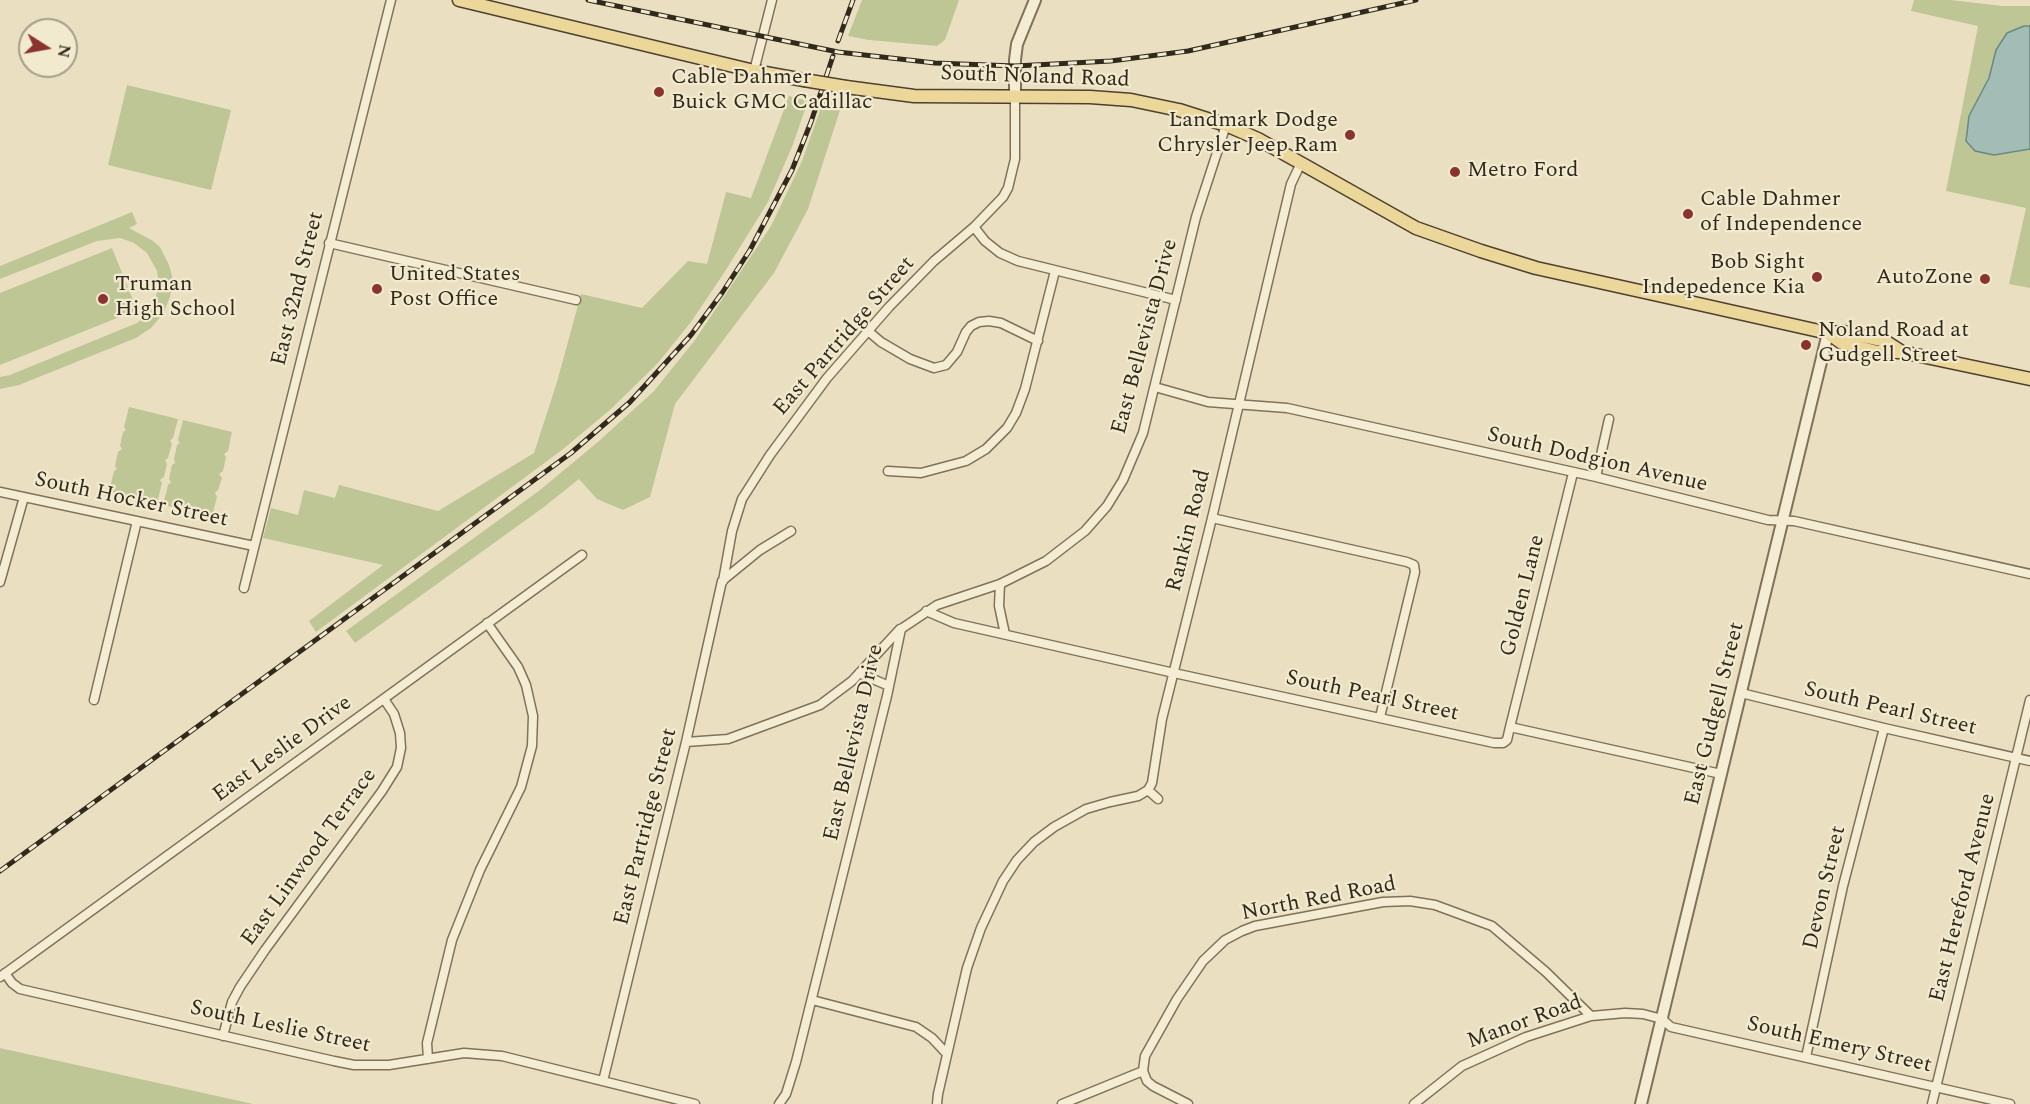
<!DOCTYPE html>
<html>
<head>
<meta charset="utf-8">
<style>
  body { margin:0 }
  #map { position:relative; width:2030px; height:1104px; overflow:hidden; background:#eae0c1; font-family:Spectral,serif }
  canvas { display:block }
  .north { position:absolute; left:18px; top:18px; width:60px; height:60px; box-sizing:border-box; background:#f2eacf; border:2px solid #a59d88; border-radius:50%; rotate:101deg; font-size:16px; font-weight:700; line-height:24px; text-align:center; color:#32291d }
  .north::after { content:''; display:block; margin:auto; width:21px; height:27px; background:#8b342f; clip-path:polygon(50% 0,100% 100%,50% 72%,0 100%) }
</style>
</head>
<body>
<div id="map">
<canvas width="2030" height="1104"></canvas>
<div class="north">N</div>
</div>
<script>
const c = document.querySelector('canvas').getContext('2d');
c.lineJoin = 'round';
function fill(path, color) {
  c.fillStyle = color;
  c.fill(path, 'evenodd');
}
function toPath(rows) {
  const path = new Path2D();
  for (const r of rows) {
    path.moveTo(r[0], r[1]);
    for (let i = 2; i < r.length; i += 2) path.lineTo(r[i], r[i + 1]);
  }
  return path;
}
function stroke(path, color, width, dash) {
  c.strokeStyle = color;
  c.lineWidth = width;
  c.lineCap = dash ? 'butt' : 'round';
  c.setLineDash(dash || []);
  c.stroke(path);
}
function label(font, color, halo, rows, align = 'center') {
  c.font = font + ' Spectral,serif';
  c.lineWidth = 4.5;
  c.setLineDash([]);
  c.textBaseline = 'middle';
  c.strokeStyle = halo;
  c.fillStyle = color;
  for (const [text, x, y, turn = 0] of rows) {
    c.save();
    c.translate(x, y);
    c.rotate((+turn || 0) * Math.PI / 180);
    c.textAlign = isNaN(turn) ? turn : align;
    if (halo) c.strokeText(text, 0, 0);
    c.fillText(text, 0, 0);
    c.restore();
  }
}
fill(toPath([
  [862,0,959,0,945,40,937,46,869,40,848,36],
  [1914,0,1950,0,2003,6,2030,6,2030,26,2024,26,1996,50,1989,78,1969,116,1994,155,2030,149,2030,288,2009,284,2026,208,1946,191,1978,26,1911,11],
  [127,85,231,110,211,190,108,165],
  [789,96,808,101,792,147,768,202,724,273,691,322,658,363,611,409,562,450,316,632,309,621,383,565,263,538,271,508,298,515,304,490,335,498,339,485,438,511,534,453,557,382,581,294,642,308,688,261,707,264,726,192,751,198],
  [843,101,808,209,774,273,675,404,650,497,623,510,597,499,579,479,544,507,355,643,346,631,540,490,599,441,654,391,695,340,771,226,802,161,823,102],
  [132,212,137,224,129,228,153,241,160,247,169,265,172,276,172,287,170,297,163,314,151,328,136,338,19,385,0,389,0,377,10,375,137,323,149,313,153,306,159,285,157,271,147,253,134,243,120,238,97,241,0,279,0,266],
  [112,248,137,310,0,365,0,293],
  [129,407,178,419,173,438,170,441,172,444,168,458,165,460,167,464,164,477,160,480,162,483,157,503,109,492,114,471,117,469,115,466,118,452,122,449,120,446,123,432,126,430,124,427],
  [183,420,232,432,228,451,224,454,226,457,223,471,219,474,222,478,218,490,215,493,217,497,212,516,163,505,168,485,171,482,169,479,172,465,175,463,174,459,177,445,180,443,178,440],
  [0,1048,253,1104,0,1104]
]), '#bec696');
const water = toPath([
  [2024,26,2030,26,2030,149,1994,155,1975,151,1966,141,1969,116,1989,78,1996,50,2007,33,2024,26]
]);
fill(water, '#a3bcb6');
stroke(water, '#6b8983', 1.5);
const minor = toPath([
  [754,71,772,0],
  [974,227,985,241,1000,253,1018,261,1176,300],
  [329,243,576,300],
  [868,331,881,342,910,359,934,368,946,365,957,352,966,332,971,326,979,322,989,321,1001,323,1038,341],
  [1155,387,1208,402,1287,408,1596,477,1768,520,1794,521,2030,574],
  [888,471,921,473,966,461,986,449,1007,428,1016,413,1025,389,1055,271],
  [1596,477,1609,419],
  [0,492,254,546],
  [1212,518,1407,562,1414,565,1415,572,1380,717],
  [723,581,732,531,742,499,770,455,827,378,889,307,934,261,974,227,1003,197,1008,188,1015,159,1015,97],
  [0,582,24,497],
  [1000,584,999,606,1005,634],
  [244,588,391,0],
  [926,611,954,623,1174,673,1494,743,1503,743,1507,740,1510,727,1573,473],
  [859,673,889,686],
  [1741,693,1884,728,2030,761],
  [94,700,137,521],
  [1510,727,1721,774],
  [686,742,728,739,820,705,852,681,900,629],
  [1148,790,1158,799],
  [5,973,12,983,20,989,334,1061,354,1065,389,1065,464,1053,502,1056,695,1104],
  [0,977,582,555],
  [812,1000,916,1027,932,1038,947,1054],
  [223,1036,232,1002,240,987,265,950,382,791,397,767,401,748,400,733,394,714,384,699],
  [1806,1057,1843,886,1884,728],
  [428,1059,427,1043,452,940,480,870,521,787,532,746,533,716,526,685,518,667,487,623],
  [1143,1071,1147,1081,1153,1086,1188,1104],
  [603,1081,686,742,722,581,760,550,791,531],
  [779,1104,786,1094,796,1062,887,696,901,629,937,605,1000,584,1046,561,1085,531,1107,506,1123,480,1143,433,1196,217,1226,125],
  [937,1104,938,1094,967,968,981,928,1003,881,1017,860,1034,842,1054,827,1086,809,1110,802,1138,796,1148,790,1152,783,1162,719,1212,518,1291,184,1301,163],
  [1062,1104,1143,1071,1145,1056,1177,999,1203,961,1225,940,1242,931,1255,926,1383,902,1410,901,1435,905,1492,926,1546,972,1591,1016],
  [1414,1104,1462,1066,1526,1037,1591,1016,1625,1013,1643,1014,1662,1019,1671,1027,2010,1104],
  [1932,1104,2030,700]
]);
const tertiary = toPath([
  [1015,97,1015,60,1017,44,1035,0],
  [1641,1104,1828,333]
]);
const primary = toPath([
  [459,0,754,71,804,80],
  [846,87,914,96,1090,97,1131,100,1179,110,1226,125,1258,139,1416,228,1481,251,1536,268,1694,303,1828,333,1844,332,1885,341,1902,352],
  [1828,333,1842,343,1877,352,1902,352,2030,379]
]);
stroke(minor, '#81715a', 11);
stroke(tertiary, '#81715a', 14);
stroke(primary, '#4f3f2e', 15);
stroke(minor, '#f5edd3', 8);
stroke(tertiary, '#f5edd3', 10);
stroke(primary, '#ebd79a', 12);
const rail = toPath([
  [588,0,838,52,935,63,1015,66,1111,61,1188,51,1416,0],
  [838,41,853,0],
  [0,871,571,453,630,402,691,335,722,293,750,250,792,170,811,122,833,56]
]);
stroke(rail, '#32291d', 5);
stroke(rail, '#f2eacf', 3, [9]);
const primaryBridge = toPath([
  [804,80,846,87]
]);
stroke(primaryBridge, '#4f3f2e', 15, []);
stroke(primaryBridge, '#ebd79a', 12);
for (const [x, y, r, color] of [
  [659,92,6,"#8b342f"],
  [1350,135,6,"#8b342f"],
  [1455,172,6,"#8b342f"],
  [1688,214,6,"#8b342f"],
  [1817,277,6,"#8b342f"],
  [1985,279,6,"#8b342f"],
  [377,289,6,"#8b342f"],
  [103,299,6,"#8b342f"],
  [1806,345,6,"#8b342f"]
]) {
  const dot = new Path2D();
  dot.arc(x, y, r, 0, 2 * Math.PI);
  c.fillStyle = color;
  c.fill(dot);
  stroke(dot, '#f2eacf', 2);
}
label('22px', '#32291d', '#f2eacf', [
  ["South Noland Road",1035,78,2],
  ["East 32nd Street",299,289,-76],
  ["East Partridge Street",845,337,-49],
  ["East Bellevista Drive",1146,337,-75],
  ["South Dodgion Avenue",1597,461,13],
  ["South Hocker Street",131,501,12],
  ["Rankin Road",1190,531,-76],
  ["Golden Lane",1524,596,-76],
  ["South Pearl Street",1372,697,12],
  ["South Pearl Street",1890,710,13],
  ["East Gudgell Street",1716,714,-76],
  ["East Bellevista Drive",855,743,-77],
  ["East Leslie Drive",283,750,-36],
  ["East Partridge Street",647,827,-76],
  ["East Linwood Terrace",310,858,-54],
  ["Devon Street",1826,888,-77],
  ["East Hereford Avenue",1964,898,-76],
  ["North Red Road",1319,900,-11],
  ["Manor Road",1525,1023,-20],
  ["South Leslie Street",280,1028,12],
  ["South Emery Street",1839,1046,13]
]);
label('22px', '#32291d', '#f2eacf', [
  ["Cable Dahmer",671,79],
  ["Buick GMC Cadillac",671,104],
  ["Landmark Dodge",1338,122,"right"],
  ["Chrysler Jeep Ram",1338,147,"right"],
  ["Metro Ford",1467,172],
  ["Cable Dahmer",1700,201],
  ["of Independence",1700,226],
  ["Bob Sight",1805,264,"right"],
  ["Indepedence Kia",1805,289,"right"],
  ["United States",389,276],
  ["Post Office",389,301],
  ["AutoZone",1973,279,"right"],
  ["Truman",115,286],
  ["High School",115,311],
  ["Noland Road at",1818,332],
  ["Gudgell Street",1818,357]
], 'left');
</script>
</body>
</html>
